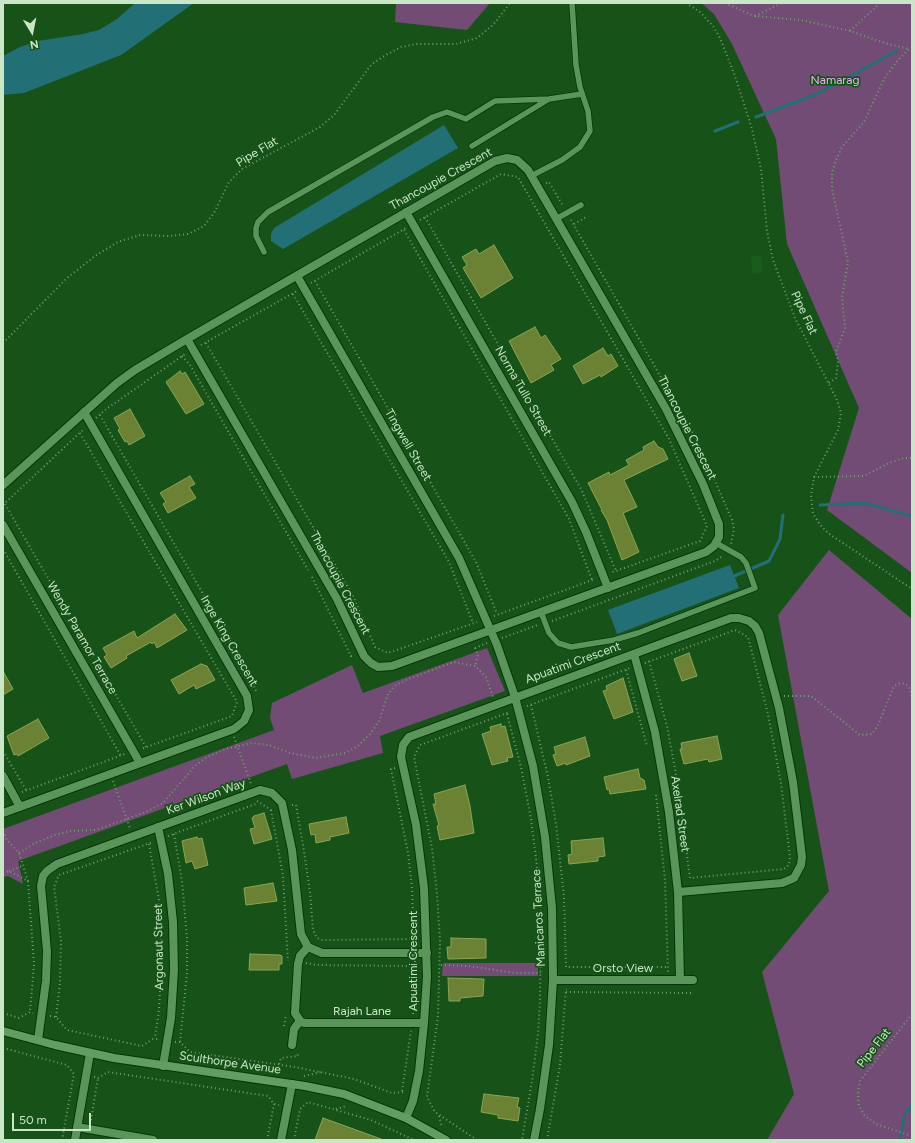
<!DOCTYPE html>
<html>
<head>
<meta charset="utf-8">
<style>
  body { margin:0 }
  #map { position:relative; width:915px; height:1143px; overflow:hidden; background:#175319; font-family:Figtree,sans-serif }
  canvas { display:block }
  .frame { position:absolute; inset:0; border:4px solid #c9e7c7; pointer-events:none }
  .north { position:absolute; left:12px; top:12px; width:40px; height:40px; -webkit-text-stroke:3px #175319; paint-order:stroke; rotate:170deg; font-size:11px; font-weight:700; line-height:16px; text-align:center; color:#c9e7c7 }
  .north::after { content:''; display:block; margin:auto; width:14px; height:18px; background:#c9e7c7; clip-path:polygon(50% 0,100% 100%,50% 72%,0 100%) }
  .scale { position:absolute; left:12px; top:1113px; width:79px; height:18px; box-sizing:border-box; border:2px solid #c9e7c7; border-top:0; padding-left:5px; font-size:12px; line-height:14px; white-space:nowrap; color:#c9e7c7; -webkit-text-stroke:3px #175319; paint-order:stroke }
</style>
</head>
<body>
<div id="map">
<canvas width="915" height="1143"></canvas>
<div class="frame"></div>
<div class="north">N</div>
<div class="scale">50 m</div>
</div>
<script>
const c = document.querySelector('canvas').getContext('2d');
c.lineJoin = 'round';
function fill(path, color) {
  c.fillStyle = color;
  c.fill(path, 'evenodd');
}
function toPath(rows) {
  const path = new Path2D();
  for (const r of rows) {
    path.moveTo(r[0], r[1]);
    for (let i = 2; i < r.length; i += 2) path.lineTo(r[i], r[i + 1]);
  }
  return path;
}
function stroke(path, color, width, dash) {
  c.strokeStyle = color;
  c.lineWidth = width;
  c.lineCap = dash ? 'butt' : 'round';
  c.setLineDash(dash || []);
  c.stroke(path);
}
function label(font, color, halo, rows, align = 'center') {
  c.font = font + ' Figtree,sans-serif';
  c.lineWidth = 3.5;
  c.setLineDash([]);
  c.textBaseline = 'middle';
  c.strokeStyle = halo;
  c.fillStyle = color;
  for (const [text, x, y, turn = 0] of rows) {
    c.save();
    c.translate(x, y);
    c.rotate((+turn || 0) * Math.PI / 180);
    c.textAlign = isNaN(turn) ? turn : align;
    if (halo) c.strokeText(text, 0, 0);
    c.fillText(text, 0, 0);
    c.restore();
  }
}
fill(toPath([
  [751,256,761,256,762,272,752,273]
]), '#195d1c');
fill(toPath([
  [396,3,490,3,467,30,395,22],
  [701,3,912,3,912,573,827,510,859,408,787,244,776,139,732,44,714,14],
  [829,550,912,619,912,1140,767,1140,794,1094,762,972,829,891,778,615],
  [487,648,505,691,380,736,383,753,292,779,287,764,18,861,23,884,8,876,3,877,3,829,274,730,270,718,272,703,352,665,363,693],
  [443,963,538,963,538,976,442,976]
]), '#734c76');
fill(toPath([
  [135,3,194,3,121,55,24,93,3,95,3,56,20,47,38,41,83,34,99,30,117,19],
  [444,125,458,148,283,249,271,241,271,234,274,228],
  [730,565,739,588,617,634,608,610]
]), '#226f76');
stroke(toPath([
  [756,117,817,94,897,51],
  [715,131,738,122],
  [820,505,864,503,912,516],
  [732,577,769,561,780,539,783,515],
  [900,1140,905,1114,912,1105]
]), '#226f76', 3);
const building = toPath([
  [494,245,513,278,481,298,463,268,467,265,462,257,476,249,479,254,494,245],
  [535,327,541,338,545,335,561,359,551,365,554,370,531,383,509,341,535,327],
  [603,348,608,356,611,354,618,366,601,377,600,375,583,384,573,366,603,348],
  [180,371,182,374,185,372,204,404,186,414,166,382,180,371],
  [130,409,145,436,129,445,127,441,125,442,118,430,120,429,114,418,130,409],
  [654,441,658,447,663,449,668,459,624,480,637,507,623,513,639,552,622,560,607,520,601,510,602,510,588,483,609,472,610,475,629,465,626,460,644,450,643,447,654,441],
  [190,476,195,484,189,487,196,498,168,513,163,504,166,502,160,493,190,476],
  [175,614,187,630,157,648,154,642,152,644,151,642,126,656,127,658,111,668,104,657,107,655,103,648,134,631,137,638,175,614],
  [689,653,697,676,682,681,674,659,689,653],
  [201,664,207,666,215,680,196,689,194,685,179,694,171,680,201,664],
  [3,671,13,689,3,695,3,671],
  [623,678,633,712,614,719,603,691,607,690,606,686,623,678],
  [38,719,49,738,18,756,17,754,14,755,7,736,38,719],
  [501,724,501,727,505,726,513,757,507,758,508,761,492,765,482,734,491,731,490,727,501,724],
  [717,736,722,759,709,762,708,759,684,764,680,749,682,749,681,743,717,736],
  [585,737,590,756,566,765,566,763,557,766,553,755,556,754,554,747,585,737],
  [638,769,640,778,644,780,646,789,610,794,609,789,607,790,604,777,638,769],
  [465,785,470,806,474,833,440,840,437,826,439,825,433,804,436,804,434,794,465,785],
  [264,813,272,839,254,844,250,829,255,828,252,818,254,816,264,813],
  [346,817,349,833,330,837,330,840,316,843,315,834,311,835,309,824,346,817],
  [197,837,198,839,202,838,208,865,195,869,192,861,186,863,182,841,197,837],
  [603,838,605,856,598,857,598,861,569,864,568,855,572,854,571,841,603,838],
  [273,883,277,901,246,905,244,888,273,883],
  [451,938,486,939,486,958,448,959,447,947,451,947,451,938],
  [250,954,280,955,282,956,282,964,279,964,279,970,249,970,250,954],
  [448,978,484,979,483,996,460,998,460,1001,449,1001,448,978],
  [484,1094,519,1098,517,1107,520,1108,518,1121,498,1118,498,1115,481,1112,484,1094],
  [323,1118,381,1139,381,1140,315,1140,323,1118]
]);
fill(building, '#6b8234');
stroke(building, '#8ba456', 1);
const lane = toPath([
  [472,146,549,99,582,94],
  [531,176,562,160,580,147,590,131,588,111,580,87,576,65,572,3],
  [556,219,581,205],
  [264,252,256,236,256,228,258,222,268,212,433,117,447,112,466,119,495,101,549,99],
  [541,612,549,633,558,643,571,647,614,640,638,633,755,588,746,563,741,557,716,543]
]);
const street = toPath([
  [507,158,517,160,528,170,666,409,703,484,719,524,719,537,714,546,706,552,392,666,378,667,371,663,364,656,337,599,187,339,495,161,507,158],
  [406,212,572,502,586,532,608,588],
  [297,276,459,558,497,645,515,697,533,766,545,837,552,908,553,980,549,1045,540,1109,534,1140],
  [3,485,117,383,135,370,187,339],
  [3,525,140,763],
  [634,654,655,732,669,812,678,892,680,980],
  [3,776,20,807],
  [3,813,234,729,244,721,249,710,247,696,84,412],
  [158,827,168,874,173,922,174,970,171,1018,163,1066],
  [308,947,300,956,298,964,295,1013,301,1022,305,1023,424,1023],
  [553,980,693,980],
  [38,1040,46,981,47,951,41,886,43,876,47,871,57,864,260,790,272,793,282,803,292,850,301,934,308,947,322,953,427,953],
  [292,1045,294,1029,300,1021],
  [406,1118,413,1101,419,1071,424,1023,427,976,424,888,416,825,401,757,403,745,409,737,731,618,739,618,749,621,755,626,759,633,779,708,793,782,802,857,801,865,794,878,782,883,678,892],
  [77,1127,153,1140],
  [75,1140,90,1053],
  [281,1140,292,1084]
]);
const secondary = toPath([
  [3,1031,55,1045,114,1058,305,1086,344,1094,406,1118,446,1140]
]);
stroke(lane, '#063509', 7);
stroke(street, '#063509', 10);
stroke(secondary, '#063509', 10);
stroke(toPath([
  [686,3,700,12,713,26,720,38,735,76,752,129,761,169,767,231,773,260,795,318,837,400,841,413,838,430,814,477,811,495,813,513,820,525,828,533,912,589],
  [725,3,754,16,801,20,850,31,885,43,909,49],
  [755,16,782,3],
  [850,31,880,3],
  [546,183,549,182,563,206],
  [425,217,582,491,616,571],
  [420,220,501,174,518,177,669,439,707,526,700,541,610,573],
  [571,220,698,442,732,520,734,529,731,544],
  [574,224,588,216],
  [404,230,569,519,592,580],
  [315,281,476,562,497,614],
  [311,283,406,228],
  [293,294,449,562,473,623],
  [3,343,67,278,95,256,118,242,140,235,170,236,188,234,204,226,214,213,229,182,242,169,320,127,334,115,371,65,384,56,401,47,417,44,456,44,477,38,493,25,510,3],
  [206,343,353,596,375,647,388,653,477,622],
  [201,345,297,291],
  [182,356,190,365,308,570],
  [829,383,836,378,838,362,836,352,845,328,842,297,848,262,832,189,832,173,836,160,842,147,864,122,884,79,898,60,909,49,912,49],
  [100,415,244,665,256,691,254,692],
  [96,418,105,410,185,354],
  [80,433,237,702,232,716,141,749],
  [814,477,864,476,889,463,904,458,912,458],
  [5,504,146,747],
  [3,505,84,429],
  [3,549,121,756],
  [312,577,351,656,353,655],
  [494,616,595,579],
  [552,621,715,561,723,556],
  [502,638,538,625],
  [475,648,487,643],
  [475,648,478,655,475,666],
  [645,663,735,630,748,637,768,714,781,783,790,857,789,865,784,869,690,878,677,780,667,726,649,661],
  [626,670,647,746],
  [784,696,811,696,860,735,872,734,878,725,894,686,901,683,906,684,910,689,912,700],
  [531,705,548,777,556,824,564,897,566,967,668,967],
  [527,706,630,668],
  [507,714,521,767,531,819,537,866,541,918,540,1001,538,1034,532,1081,522,1140],
  [234,737,251,784],
  [3,751,26,790],
  [395,768,391,769,408,853,412,888,414,944],
  [113,781,130,828],
  [22,792,125,754],
  [656,795,665,880,668,972],
  [257,801,271,810,274,809],
  [292,805,296,805,303,845,310,892,313,930,317,938,322,940,414,939],
  [271,810,283,876,288,961],
  [3,831,7,840,19,853,28,881],
  [174,834,182,881,187,939,187,973,180,1042],
  [168,836,258,803],
  [149,844,159,900,162,955,159,1010,155,1038],
  [19,853,35,843,55,835,70,831,96,830,146,812,163,803,195,766,207,757,226,749,252,743,269,745,290,753,316,758,345,753,358,746,371,733,379,721,388,694,396,685,408,679,454,662,475,666,486,677,493,697],
  [9,871,22,866],
  [3,873,9,871,28,881,34,964,30,1012],
  [306,963,316,965,415,966],
  [441,965,468,966,516,973,541,973],
  [566,992,691,993],
  [3,1013,19,1018,30,1012,33,1013],
  [413,1014,415,961],
  [912,1014,860,1081,858,1093,859,1106,865,1116,876,1124,912,1136],
  [50,1016,56,1017,67,1030,142,1046,153,1039,159,1039],
  [56,1017,60,983,61,941,54,887,59,875,153,842],
  [284,1026,286,1015],
  [175,1042,180,1042,190,1052,295,1067,354,1079,392,1093,406,1092],
  [3,1048,67,1065,74,1074,62,1140],
  [279,1064,281,1058,298,1056,297,1053],
  [304,1076,321,1072],
  [94,1077,98,1078,108,1072,268,1096,274,1104,279,1105],
  [402,1091,411,1031],
  [336,1109,347,1106],
  [439,1116,442,1127],
  [91,1120,98,1078],
  [267,1140,274,1104],
  [294,1140,300,1109,308,1102,371,1120,414,1140],
  [477,1140,435,1112,427,1097,438,1016,440,941,437,894,432,848,414,757,420,745,510,712],
  [547,1140,560,1065,566,989]
]), '#709d70', 2, [1, 3]);
stroke(lane, '#5a9559', 5.5);
stroke(street, '#5a9559', 8);
stroke(secondary, '#629d61', 8);
label('12px', '#f3b1f9', '#175319', [
  ["Namarag",835,80]
]);
label('12px', '#c9e7c7', '#175319', [
  ["Pipe Flat",257,152,-31],
  ["Thancoupie Crescent",441,179,-29],
  ["Pipe Flat",804,313,65],
  ["Norma Tullo Street",523,391,60],
  ["Thancoupie Crescent",687,428,63],
  ["Tingwell Street",408,445,60],
  ["Thancoupie Crescent",340,583,62],
  ["Wendy Paramor Terrace",82,638,60],
  ["Inge King Crescent",229,641,60],
  ["Apuatimi Crescent",573,663,-20],
  ["Ker Wilson Way",206,797,-20],
  ["Axelrad Street",680,814,82],
  ["Manicaros Terrace",539,918,-93],
  ["Argonaut Street",159,947,-91],
  ["Apuatimi Crescent",413,961,-90],
  ["Orsto View",623,968],
  ["Rajah Lane",362,1011],
  ["Pipe Flat",874,1048,-52],
  ["Sculthorpe Avenue",230,1063,8]
]);
</script>
</body>
</html>
